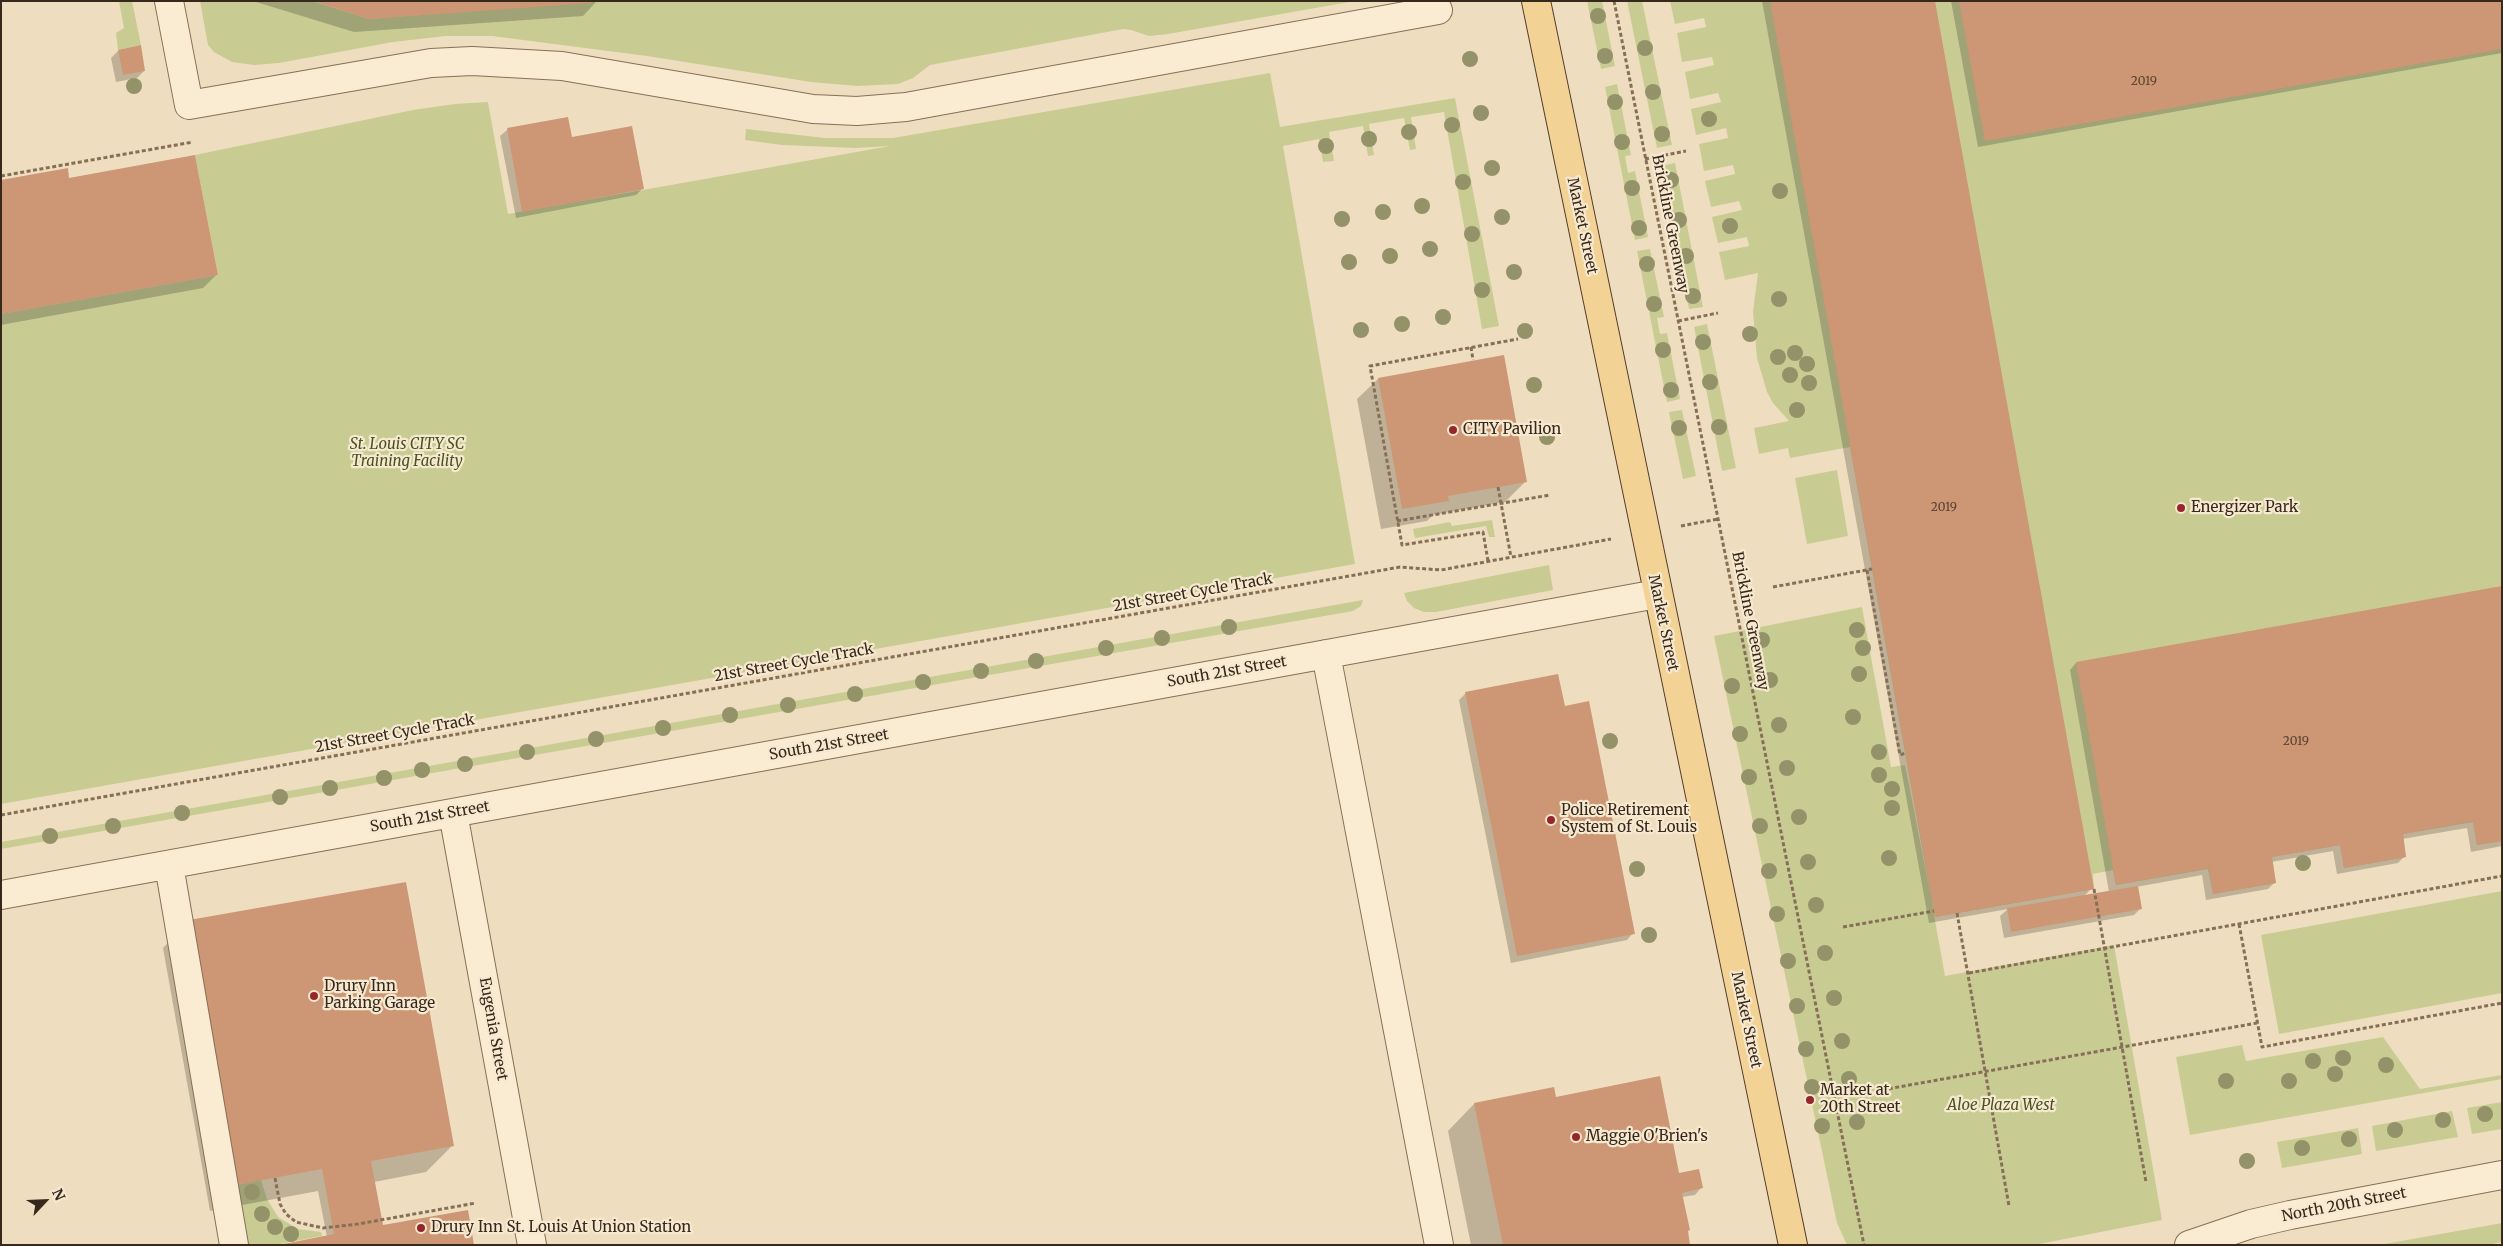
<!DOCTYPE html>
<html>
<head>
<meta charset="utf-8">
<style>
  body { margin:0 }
  #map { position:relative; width:2503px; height:1246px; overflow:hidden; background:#eedebf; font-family:Merriweather,serif }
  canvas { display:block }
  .frame { position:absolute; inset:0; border:2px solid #37281c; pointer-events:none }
  .north { position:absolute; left:20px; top:1176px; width:50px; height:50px; -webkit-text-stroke:4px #f6e9cf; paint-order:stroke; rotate:65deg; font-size:14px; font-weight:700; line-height:20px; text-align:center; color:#37281c }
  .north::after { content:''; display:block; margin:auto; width:18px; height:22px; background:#37281c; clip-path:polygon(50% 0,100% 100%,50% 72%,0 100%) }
</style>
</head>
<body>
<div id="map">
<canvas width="2503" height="1246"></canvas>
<div class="frame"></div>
<div class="north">N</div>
</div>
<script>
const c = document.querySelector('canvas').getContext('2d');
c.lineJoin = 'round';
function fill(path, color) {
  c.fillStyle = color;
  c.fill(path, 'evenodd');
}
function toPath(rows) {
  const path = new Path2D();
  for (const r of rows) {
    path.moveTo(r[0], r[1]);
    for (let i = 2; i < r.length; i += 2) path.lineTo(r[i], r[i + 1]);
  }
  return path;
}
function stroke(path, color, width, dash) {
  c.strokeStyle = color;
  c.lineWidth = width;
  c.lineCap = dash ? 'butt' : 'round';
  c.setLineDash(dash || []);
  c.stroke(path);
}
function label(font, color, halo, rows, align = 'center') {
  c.font = font + ' Merriweather,serif';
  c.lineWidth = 4.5;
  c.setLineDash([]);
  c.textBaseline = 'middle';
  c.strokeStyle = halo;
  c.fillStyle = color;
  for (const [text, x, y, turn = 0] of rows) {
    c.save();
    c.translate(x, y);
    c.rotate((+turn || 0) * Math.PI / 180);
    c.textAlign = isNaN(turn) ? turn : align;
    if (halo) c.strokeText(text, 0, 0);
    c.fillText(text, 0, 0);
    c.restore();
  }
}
fill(toPath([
  [119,1,132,1,141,45,118,50,116,33,124,28],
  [200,1,312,1,369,19,598,1,1355,1,1168,34,1149,36,1131,30,1123,29,930,65,913,78,898,84,857,86,811,82,647,56,492,36,446,36,393,42,279,63,254,65,232,62,214,52,208,45],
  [1587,1,1602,1,1615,66,1601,69],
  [1627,1,1642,1,1672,145,1657,148],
  [1670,1,2502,1,2502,841,2477,845,2473,822,2403,834,2406,857,2344,868,2340,845,2272,857,2276,883,2213,894,2208,869,2116,885,2113,870,2093,874,2094,889,1935,917,1931,898,1945,976,2114,945,2162,1220,2034,1245,1847,1245,1837,1223,1714,636,1862,607,1891,767,1905,765,1931,897,1850,447,1790,458,1788,448,1759,454,1754,428,1789,421,1773,403,1767,392,1757,358,1753,312,1758,273,1725,280,1719,252,1749,246,1747,237,1718,243,1712,217,1742,210,1739,201,1711,207,1705,181,1735,174,1733,165,1704,171,1699,144,1728,138,1726,128,1696,135,1691,109,1721,102,1718,93,1690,99,1685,72,1714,65,1712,57,1682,62,1677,33,1706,27,1704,18,1675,24],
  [1270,73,1280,127,1455,98,1499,326,1482,329,1444,112,1411,117,1416,149,1410,150,1404,118,1369,124,1374,155,1368,156,1363,126,1329,132,1334,161,1323,162,1319,139,1283,146,1355,564,1,804,1,314,218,275,195,155,413,110,455,104,488,102,508,214,890,146,856,148,782,145,745,140,746,129,825,138,893,138],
  [1617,84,1631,155,1625,156,1628,173,1635,171,1648,237,1635,240,1605,87],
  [1675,163,1703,307,1689,309,1661,166],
  [1650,249,1664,317,1657,318,1660,334,1667,333,1680,399,1667,402,1637,251],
  [1707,324,1736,468,1722,471,1694,327],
  [1682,410,1696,476,1683,479,1669,412],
  [1837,470,1848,536,1807,544,1795,478],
  [1492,520,1495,537,1489,537,1486,526,1415,538,1413,529,1450,522,1452,526],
  [1549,565,1553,590,1436,612,1424,612,1414,608,1407,601,1404,593],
  [1363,600,1361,606,1353,611,1,849,1,842],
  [2502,891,2502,993,2279,1034,2261,935],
  [2383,1037,2420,1089,2502,1075,2502,1079,2190,1135,2176,1057,2242,1045,2246,1061],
  [2502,1102,2502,1129,2472,1134,2467,1108],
  [2452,1111,2458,1137,2376,1151,2372,1126],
  [2358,1128,2362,1154,2282,1168,2277,1142],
  [261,1180,267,1199,278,1217,298,1229,321,1232,322,1236,274,1245,246,1245,236,1185],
  [2502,1223,2502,1242,2488,1245,2379,1245]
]), '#c8cc93');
fill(toPath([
  [253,1,602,1,596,2,583,16,354,32],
  [1762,1,1934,1,2092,888,2084,896,2109,892,2070,670,2076,663,2502,587,2502,846,2471,852,2467,828,2402,839,2405,856,2398,863,2337,874,2333,851,2271,862,2275,882,2268,889,2206,900,2202,875,2136,887,2140,909,2134,915,2004,938,2000,916,2008,909,1929,923],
  [1951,1,2502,1,2502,53,1978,147],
  [140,47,144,71,137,78,116,82,111,58,118,51],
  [567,119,571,138,643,188,636,195,516,218,500,136,507,130],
  [68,179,217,274,203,288,1,325,1,181],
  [1378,379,1526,481,1505,502,1433,515,1427,521,1381,529,1357,399],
  [1466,693,1564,707,1633,933,1627,940,1511,963,1459,700],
  [189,921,452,1146,426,1172,374,1182,382,1227,327,1237,318,1191,210,1211,163,948],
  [1555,1099,1701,1188,1695,1195,1682,1197,1689,1230,1687,1232,1689,1245,1471,1245,1448,1131,1474,1104]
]), '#0003');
fill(toPath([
  [314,1,591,1,591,3,369,19],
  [1770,1,1935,1,2094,889,1935,917],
  [1959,1,2502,1,2502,49,1985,141],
  [141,45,145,71,123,75,118,50],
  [568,117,572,137,632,126,644,189,522,212,507,128],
  [195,155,218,275,1,314,1,180,68,168,69,178],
  [1504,355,1527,482,1448,496,1449,501,1402,509,1378,378],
  [2502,586,2502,841,2477,845,2473,821,2403,834,2406,857,2344,868,2340,845,2272,857,2276,883,2213,894,2209,868,2116,885,2076,662],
  [1558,674,1565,706,1589,701,1635,934,1517,956,1465,692],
  [406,882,454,1146,371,1161,383,1225,468,1210,474,1245,279,1245,334,1234,322,1169,236,1185,189,920],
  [2138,886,2142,909,2011,932,2007,908],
  [1660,1076,1679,1173,1699,1169,1703,1188,1682,1193,1690,1230,1688,1231,1690,1245,1503,1245,1474,1103,1554,1087,1556,1097]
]), '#cd9674');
const minor = toPath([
  [169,1,189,105,431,63,472,61,562,66,813,109,857,111,906,107,1438,10],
  [1326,654,1439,1245],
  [453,813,532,1245],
  [169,865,234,1245],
  [1,895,1657,594],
  [2189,1245,2251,1224,2290,1215,2502,1175]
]);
const major = toPath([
  [1536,1,1793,1245]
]);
stroke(minor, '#876f57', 30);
stroke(major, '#553d2c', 30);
stroke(toPath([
  [1614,1,1864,1245],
  [1645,159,1686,151],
  [1,176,193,142],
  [1678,321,1718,313],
  [1471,347,1473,360],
  [1498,487,1511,557],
  [1397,521,1550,495],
  [1681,526,1718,519],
  [1488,561,1483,532,1402,545,1370,366,1518,339],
  [1867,570,1900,755,1905,753],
  [1773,587,1872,569],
  [1,815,1400,567,1441,570,1611,539],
  [2094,889,2146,1182],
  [1957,913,2009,1206],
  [2239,924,2262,1047,2502,1003],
  [1843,927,1934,911],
  [1969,973,2502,876],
  [1876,1091,2257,1023],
  [275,1178,280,1204,286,1214,296,1222,323,1228,358,1224,476,1203]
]), '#876f57', 3, [4, 2.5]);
stroke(minor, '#f9ecd2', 28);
stroke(major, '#f3d295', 28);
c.fillStyle = '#939269';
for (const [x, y] of [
  [1598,16],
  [1645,48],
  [1605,56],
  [1470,59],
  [134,86],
  [1653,92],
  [1615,102],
  [1481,113],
  [1709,119],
  [1452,125],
  [1409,132],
  [1662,134],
  [1369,139],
  [1622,142],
  [1326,146],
  [1492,168],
  [1671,180],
  [1463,182],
  [1632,188],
  [1780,191],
  [1422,206],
  [1383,212],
  [1502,217],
  [1342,219],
  [1679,220],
  [1730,226],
  [1639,228],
  [1472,234],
  [1430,249],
  [1390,256],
  [1686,256],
  [1349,262],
  [1647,264],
  [1514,272],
  [1482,290],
  [1693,296],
  [1779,299],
  [1654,304],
  [1443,317],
  [1402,324],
  [1361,330],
  [1525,331],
  [1750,334],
  [1703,342],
  [1663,350],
  [1795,353],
  [1778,357],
  [1807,364],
  [1790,375],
  [1710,382],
  [1809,383],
  [1534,385],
  [1671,390],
  [1797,410],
  [1719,427],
  [1679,428],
  [1547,437],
  [1229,627],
  [1857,630],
  [1162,638],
  [1762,640],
  [1106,648],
  [1863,648],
  [1036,661],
  [981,671],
  [1859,674],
  [1770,680],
  [923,682],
  [1732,686],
  [855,694],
  [788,705],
  [730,715],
  [1853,717],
  [1779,725],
  [663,728],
  [1740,734],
  [596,739],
  [1610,741],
  [527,752],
  [1879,752],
  [465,764],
  [1787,768],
  [422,770],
  [1879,775],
  [1749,777],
  [384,778],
  [330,788],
  [1892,789],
  [280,797],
  [1892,808],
  [182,813],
  [1799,817],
  [113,826],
  [1760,826],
  [50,836],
  [1889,858],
  [1808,862],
  [2303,863],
  [1637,869],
  [1769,871],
  [1816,905],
  [1777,914],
  [1649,935],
  [1825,953],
  [1788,961],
  [1834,998],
  [1797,1006],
  [1842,1041],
  [1806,1049],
  [2343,1058],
  [2313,1061],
  [2386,1065],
  [2335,1074],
  [1849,1079],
  [2226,1081],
  [2289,1081],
  [1812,1087],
  [2485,1114],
  [2443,1120],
  [1857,1122],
  [1822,1126],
  [2395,1130],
  [2349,1139],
  [2302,1148],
  [2247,1161],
  [252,1192],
  [262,1214],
  [275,1227],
  [291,1234]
]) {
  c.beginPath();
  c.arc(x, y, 8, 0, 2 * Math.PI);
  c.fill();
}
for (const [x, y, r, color] of [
  [1453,430,5,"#97262c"],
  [2181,508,5,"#97262c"],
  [1551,820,5,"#97262c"],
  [314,996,5,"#97262c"],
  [1810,1100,5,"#97262c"],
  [1576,1137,5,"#97262c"],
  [421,1228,5,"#97262c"]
]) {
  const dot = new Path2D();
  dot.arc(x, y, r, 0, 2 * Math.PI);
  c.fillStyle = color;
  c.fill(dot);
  stroke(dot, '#f6e9cf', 2);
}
label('12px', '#5c4432', null, [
  ["2019",2144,82],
  ["2019",1944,508],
  ["2019",2296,742]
]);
label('15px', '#37281c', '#f6e9cf', [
  ["Brickline Greenway",1670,224,79],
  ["Market Street",1582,226,78],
  ["21st Street Cycle Track",1193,593,-10],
  ["Brickline Greenway",1750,621,79],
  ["Market Street",1663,623,78],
  ["21st Street Cycle Track",794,663,-10],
  ["South 21st Street",1227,672,-10],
  ["21st Street Cycle Track",395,734,-10],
  ["South 21st Street",829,745,-10],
  ["South 21st Street",430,817,-10],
  ["Market Street",1746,1020,78],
  ["Eugenia Street",493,1029,80],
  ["North 20th Street",2344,1205,-11]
]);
label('15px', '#37281c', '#f6e9cf', [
  ["CITY Pavilion",1463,430],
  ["Energizer Park",2191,508],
  ["Police Retirement",1561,811],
  ["System of St. Louis",1561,828],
  ["Drury Inn",324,987],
  ["Parking Garage",324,1004],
  ["Market at",1820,1091],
  ["20th Street",1820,1108],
  ["Maggie O'Brien's",1586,1137],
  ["Drury Inn St. Louis At Union Station",431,1228]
], 'left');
label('italic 15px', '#495322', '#f6e9cf', [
  ["St. Louis CITY SC",407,445],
  ["Training Facility",407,462],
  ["Aloe Plaza West",2001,1106]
]);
</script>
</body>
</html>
